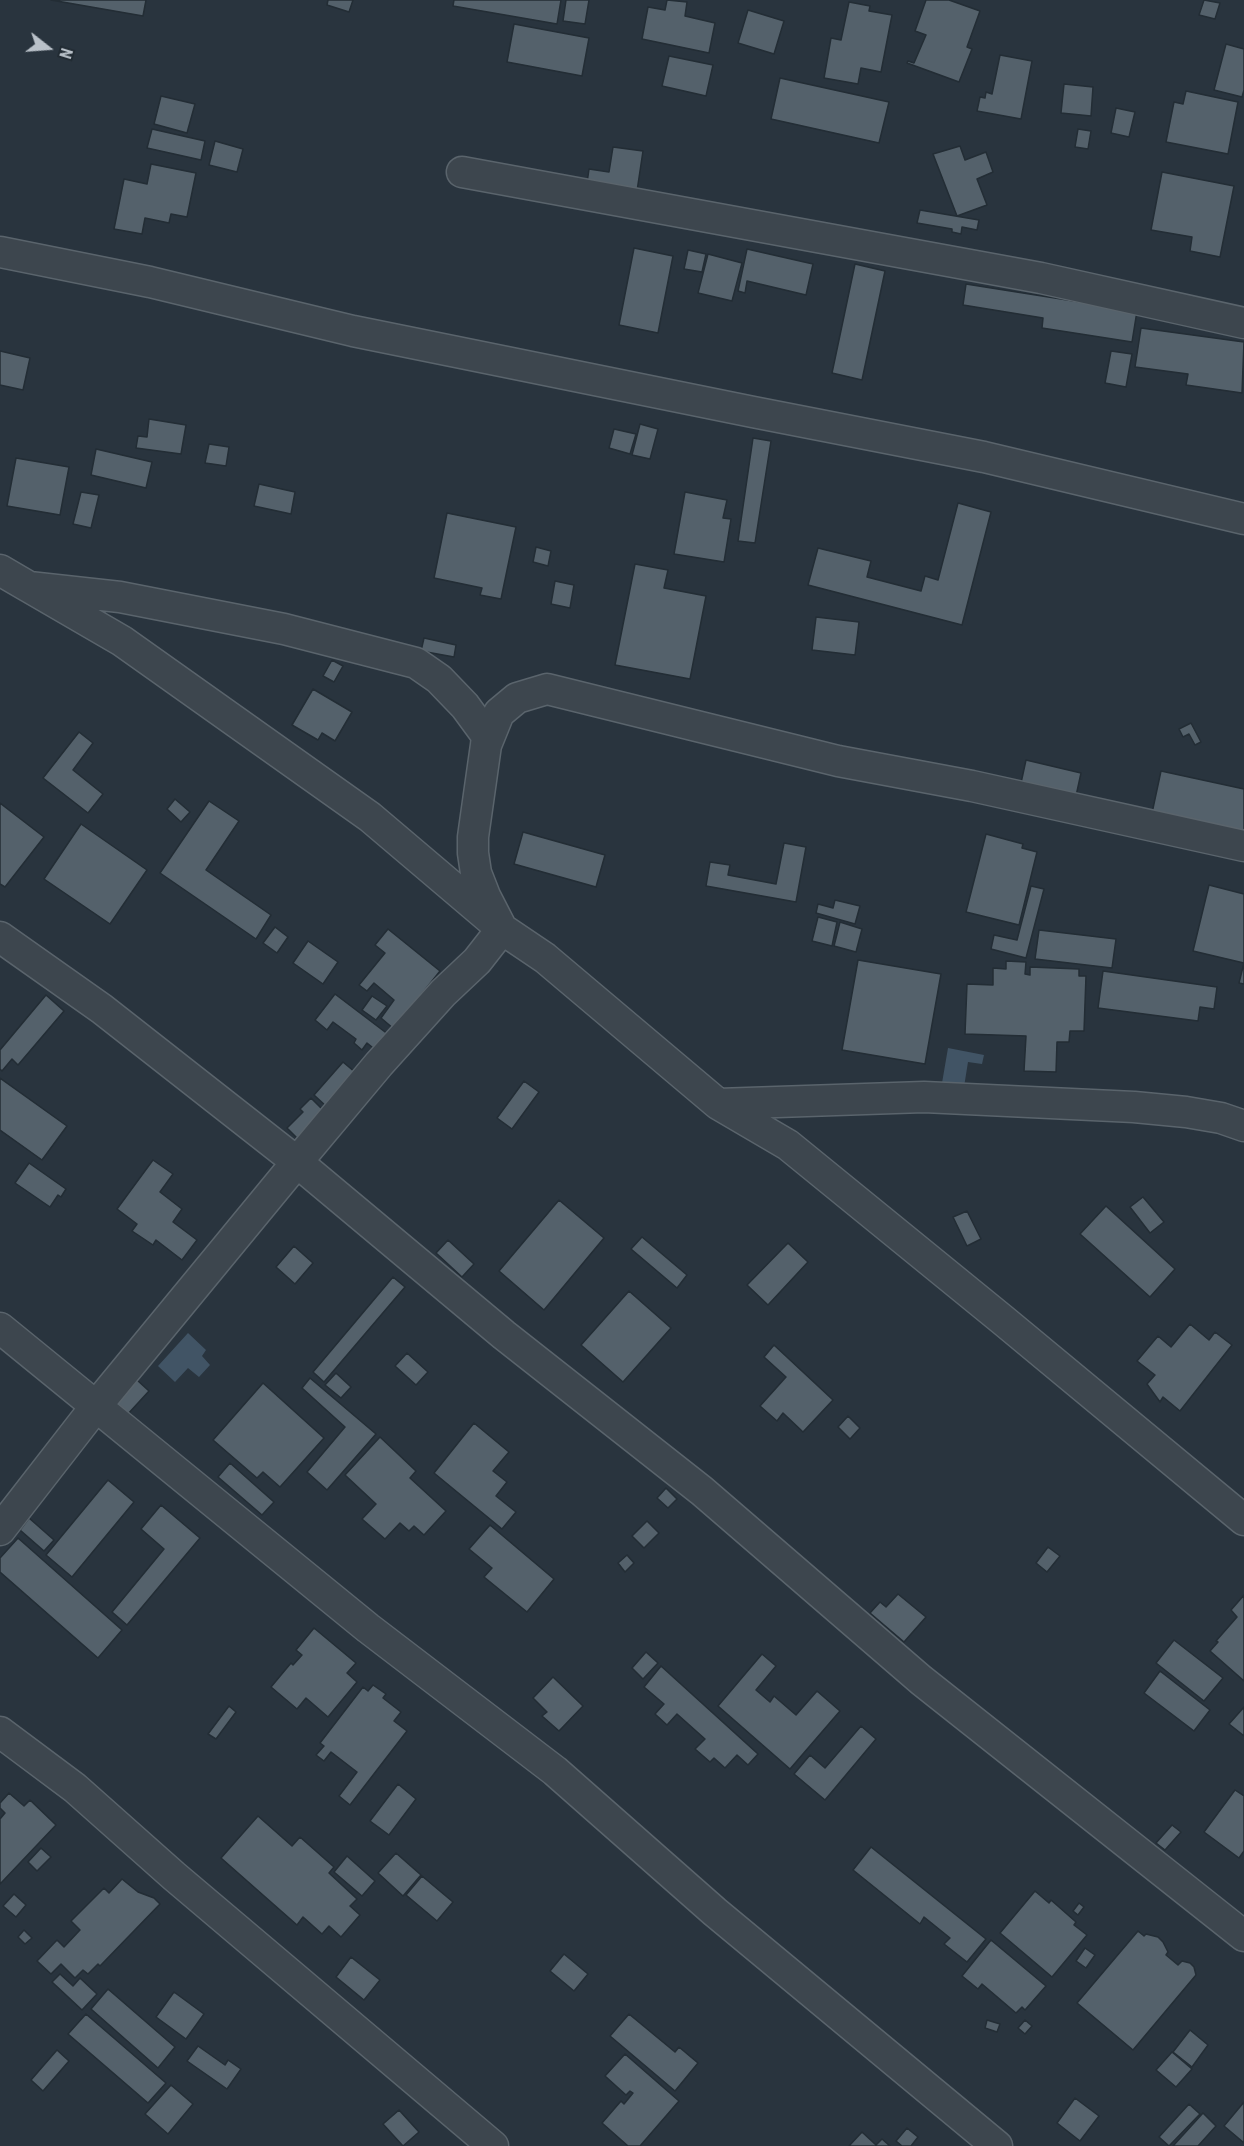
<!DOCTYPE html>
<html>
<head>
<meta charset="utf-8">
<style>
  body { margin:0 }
  #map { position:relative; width:1244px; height:2146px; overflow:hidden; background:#29343e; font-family:"Roboto Condensed",sans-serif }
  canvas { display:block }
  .north { position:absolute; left:18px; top:18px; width:60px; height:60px; -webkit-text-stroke:4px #212b33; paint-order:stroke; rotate:107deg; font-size:16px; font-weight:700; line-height:24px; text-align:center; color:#b9c1c9 }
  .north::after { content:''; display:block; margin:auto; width:21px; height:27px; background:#b9c1c9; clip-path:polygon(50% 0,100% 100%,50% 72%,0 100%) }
</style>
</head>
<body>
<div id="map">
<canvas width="1244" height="2146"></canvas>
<div class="north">N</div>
</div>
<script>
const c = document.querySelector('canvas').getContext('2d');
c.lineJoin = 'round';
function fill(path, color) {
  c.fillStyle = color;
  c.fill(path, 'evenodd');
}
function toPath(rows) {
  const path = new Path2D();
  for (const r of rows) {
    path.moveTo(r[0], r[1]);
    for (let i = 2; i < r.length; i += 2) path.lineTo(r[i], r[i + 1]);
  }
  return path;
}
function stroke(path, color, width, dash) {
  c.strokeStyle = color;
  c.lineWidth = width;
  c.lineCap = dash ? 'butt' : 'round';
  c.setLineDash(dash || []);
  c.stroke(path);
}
fill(toPath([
  [948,1048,984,1055,982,1064,968,1062,964,1087,942,1083],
  [188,1333,206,1350,202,1356,210,1365,199,1377,188,1368,175,1382,158,1366]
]), '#415465');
const building = toPath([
  [51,0,146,0,143,16,51,0],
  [328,0,353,0,349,12,327,5,328,0],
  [454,0,561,0,557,24,453,6,454,0],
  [566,0,589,0,585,24,563,21,566,0],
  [667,0,687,2,685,16,715,23,709,53,642,39,648,7,665,10,667,0],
  [926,0,949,0,980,11,967,47,972,49,959,82,907,63,908,61,914,63,926,35,915,31,926,0],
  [1204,0,1220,3,1215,19,1199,15,1204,0],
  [849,2,870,6,869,11,892,15,881,72,861,68,858,84,824,78,831,38,841,40,849,2],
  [748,10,784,21,774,54,738,43,748,10],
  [514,24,589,38,582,76,507,62,514,24],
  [1226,44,1244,49,1244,90,1242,97,1214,90,1226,44],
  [1000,55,1032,61,1021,119,977,111,980,97,985,98,986,92,992,94,1000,55],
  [669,56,713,65,706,96,662,86,669,56],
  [780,78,889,102,879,143,771,119,780,78],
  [1064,84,1093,87,1091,116,1061,113,1064,84],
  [1186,91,1238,102,1228,154,1166,142,1174,102,1183,104,1186,91],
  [161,96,195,104,187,133,154,124,161,96],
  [1116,108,1135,112,1129,137,1111,133,1116,108],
  [152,129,205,141,201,160,147,148,152,129],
  [1078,129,1091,131,1088,149,1075,147,1078,129],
  [215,141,243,149,237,172,209,165,215,141],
  [960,146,965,160,986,152,993,172,977,179,987,205,957,216,933,154,960,146],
  [613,147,643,151,637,191,587,183,589,169,609,172,613,147],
  [151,164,196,173,187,217,171,214,169,223,145,218,142,234,114,229,124,179,147,184,151,164],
  [1162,172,1234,186,1220,257,1190,251,1192,237,1151,230,1162,172],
  [920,210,979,220,977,230,962,227,961,234,952,232,952,229,917,223,920,210],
  [634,248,673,256,658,333,619,325,634,248],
  [747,249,813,264,806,295,747,281,745,293,738,291,747,249],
  [688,250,706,254,702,272,684,269,688,250],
  [708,254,742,263,732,301,698,293,708,254],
  [855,264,885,271,862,380,832,373,855,264],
  [966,284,1137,311,1132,342,1042,328,1043,318,963,305,966,284],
  [1141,328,1244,342,1242,393,1186,385,1188,374,1135,367,1141,328],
  [0,351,30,358,23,390,0,385,0,351],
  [1111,351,1132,354,1126,387,1105,383,1111,351],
  [149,419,186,425,181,454,136,448,138,436,147,437,149,419],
  [640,424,658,429,650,459,632,455,640,424],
  [614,429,636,434,630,454,609,448,614,429],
  [753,438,771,441,755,543,738,541,753,438],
  [209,444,229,447,226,466,205,463,209,444],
  [96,449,152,462,146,488,91,475,96,449],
  [16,458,69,467,60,515,7,506,16,458],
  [259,484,295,492,291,514,254,506,259,484],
  [81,492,99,495,91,528,73,524,81,492],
  [685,492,727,500,723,518,731,519,724,562,674,554,685,492],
  [958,503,991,512,962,625,808,585,818,548,871,561,867,577,921,591,925,576,938,580,958,503],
  [447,513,516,527,501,599,480,595,482,588,434,578,447,513],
  [536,547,551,551,548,566,533,562,536,547],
  [635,564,668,570,664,588,706,596,690,679,615,665,635,564],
  [555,581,574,585,570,608,551,604,555,581],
  [816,617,859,622,855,655,812,650,816,617],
  [424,638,456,645,454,657,421,651,424,638],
  [332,660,343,666,334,682,323,676,332,660],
  [313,689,352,712,335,741,322,733,318,740,292,725,313,689],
  [1191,723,1201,742,1195,745,1189,734,1183,737,1179,729,1191,723],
  [79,732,93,743,73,770,103,794,88,813,43,778,79,732],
  [1026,760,1081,773,1076,796,1021,783,1026,760],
  [1161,771,1244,789,1244,833,1152,813,1161,771],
  [175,799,190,812,181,822,167,809,175,799],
  [209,801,239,821,206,870,271,915,256,939,160,873,209,801],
  [0,803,44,837,5,887,0,884,0,803],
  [81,824,147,870,110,924,44,879,81,824],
  [523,832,605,855,596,887,514,864,523,832],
  [986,834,1023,844,1022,848,1037,852,1019,925,966,912,986,834],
  [784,843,806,847,796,902,706,886,710,862,730,865,728,875,776,884,784,843],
  [1209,885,1244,894,1244,984,1239,983,1244,963,1193,951,1209,885],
  [1031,886,1044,889,1026,958,991,949,994,935,1017,940,1031,886],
  [835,900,860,906,855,924,816,913,818,904,833,908,835,900],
  [818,917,837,922,832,946,812,941,818,917],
  [840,922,862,929,856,952,834,946,840,922],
  [275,927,288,937,277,953,263,943,275,927],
  [388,929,440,971,394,1029,381,1018,394,1000,374,983,367,991,359,985,385,953,375,945,388,929],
  [1039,930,1116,939,1112,968,1035,959,1039,930],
  [308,941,338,962,323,984,293,963,308,941],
  [858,960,941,974,925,1064,842,1050,858,960],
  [1006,961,1026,962,1025,974,1030,975,1030,967,1079,969,1079,976,1086,976,1084,1031,1070,1031,1069,1042,1057,1042,1056,1072,1024,1071,1026,1036,965,1034,967,984,993,985,993,968,1006,969,1006,961],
  [1103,971,1217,987,1214,1009,1200,1007,1198,1021,1098,1008,1103,971],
  [335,994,389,1035,377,1051,367,1043,362,1050,354,1043,356,1039,333,1022,327,1030,315,1020,335,994],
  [46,995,64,1011,18,1065,12,1059,2,1071,0,1069,0,1050,46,995],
  [372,996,387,1006,376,1020,362,1010,372,996],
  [343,1062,356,1073,326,1106,314,1095,343,1062],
  [0,1078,67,1126,42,1160,0,1130,0,1078],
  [524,1081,539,1092,512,1129,497,1118,524,1081],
  [311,1098,326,1113,299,1140,287,1128,303,1112,300,1109,311,1098],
  [153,1160,173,1174,160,1192,182,1209,173,1222,197,1240,182,1260,156,1240,153,1245,132,1231,137,1224,117,1209,153,1160],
  [29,1163,66,1189,61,1197,58,1195,50,1207,15,1183,29,1163],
  [1143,1197,1164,1222,1150,1233,1130,1207,1143,1197],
  [559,1200,604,1238,544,1310,499,1271,559,1200],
  [1106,1206,1175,1269,1150,1297,1080,1234,1106,1206],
  [967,1211,981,1239,967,1246,953,1217,967,1211],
  [642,1237,687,1275,677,1288,631,1249,642,1237],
  [448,1240,474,1264,462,1277,436,1253,448,1240],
  [788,1243,808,1262,768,1305,747,1285,788,1243],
  [294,1246,313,1263,295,1284,276,1267,294,1246],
  [393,1277,405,1287,324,1382,313,1372,393,1277],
  [629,1291,671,1328,623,1382,581,1345,629,1291],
  [1190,1324,1209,1340,1215,1332,1232,1345,1180,1411,1163,1397,1160,1402,1147,1384,1155,1375,1137,1361,1158,1336,1171,1347,1190,1324],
  [774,1345,833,1400,803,1432,783,1413,777,1421,760,1406,786,1377,764,1357,774,1345],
  [407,1353,428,1372,416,1385,395,1366,407,1353],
  [336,1373,351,1387,341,1398,325,1385,336,1373],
  [310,1378,376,1434,327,1490,307,1472,345,1427,302,1388,310,1378],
  [137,1380,149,1391,127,1415,115,1404,137,1380],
  [263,1383,324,1438,280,1487,263,1472,257,1478,213,1440,263,1383],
  [848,1416,860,1428,850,1439,838,1427,848,1416],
  [474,1423,509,1452,493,1471,507,1482,496,1496,516,1512,502,1529,434,1473,474,1423],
  [380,1437,416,1471,410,1478,446,1511,424,1535,414,1526,409,1531,400,1523,385,1539,362,1519,376,1504,345,1475,380,1437],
  [230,1463,274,1502,262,1515,218,1477,230,1463],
  [108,1480,134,1502,72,1577,46,1555,108,1480],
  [666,1488,677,1499,668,1508,657,1498,666,1488],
  [161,1505,200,1538,127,1625,112,1612,164,1549,141,1529,161,1505],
  [29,1518,54,1540,44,1551,20,1530,29,1518],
  [647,1521,659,1533,644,1548,632,1536,647,1521],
  [490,1525,554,1579,527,1612,484,1577,492,1568,469,1549,490,1525],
  [18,1538,122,1630,98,1658,0,1572,0,1558,18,1538],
  [1048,1547,1060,1556,1047,1572,1036,1563,1048,1547],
  [627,1555,634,1563,625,1572,618,1563,627,1555],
  [898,1594,926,1617,904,1642,870,1613,880,1602,886,1607,898,1594],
  [1244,1595,1244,1681,1210,1651,1218,1642,1216,1641,1237,1617,1231,1610,1244,1595],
  [314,1628,356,1663,347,1673,357,1682,328,1717,306,1698,297,1709,271,1687,291,1663,293,1665,302,1655,296,1650,314,1628],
  [1174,1640,1223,1678,1204,1701,1156,1663,1174,1640],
  [646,1652,658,1663,643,1679,632,1668,646,1652],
  [762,1654,776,1666,756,1690,770,1702,774,1696,796,1715,817,1691,840,1711,790,1769,718,1706,762,1654],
  [661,1666,758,1754,748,1765,737,1755,725,1768,714,1758,710,1762,695,1749,705,1739,677,1714,667,1725,655,1714,664,1704,644,1687,661,1666],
  [1160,1671,1210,1710,1194,1731,1144,1693,1160,1671],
  [553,1677,583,1706,559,1731,542,1716,547,1712,533,1698,553,1677],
  [373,1685,386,1694,383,1698,401,1712,394,1721,407,1731,350,1805,339,1796,357,1772,331,1752,324,1761,316,1755,324,1746,320,1743,363,1687,368,1691,373,1685],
  [229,1706,236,1712,216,1739,208,1734,229,1706],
  [1244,1707,1244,1736,1229,1724,1244,1707],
  [861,1726,876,1739,825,1800,794,1774,810,1755,825,1768,861,1726],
  [398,1784,416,1799,389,1835,370,1821,398,1784],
  [1235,1790,1244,1796,1244,1851,1239,1858,1204,1832,1235,1790],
  [9,1793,24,1806,30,1800,56,1825,0,1884,0,1819,5,1813,0,1808,0,1803,9,1793],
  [258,1816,292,1846,300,1837,334,1867,329,1873,357,1899,350,1906,360,1915,341,1937,329,1926,322,1934,303,1917,297,1925,221,1858,258,1816],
  [1172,1825,1181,1832,1165,1850,1156,1843,1172,1825],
  [871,1847,986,1939,967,1962,944,1944,950,1938,924,1917,920,1924,853,1870,871,1847],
  [41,1848,51,1857,37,1871,28,1862,41,1848],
  [396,1853,421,1875,403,1896,378,1873,396,1853],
  [347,1856,375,1881,362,1896,334,1872,347,1856],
  [422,1876,453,1902,437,1921,406,1895,422,1876],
  [122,1879,138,1892,154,1898,160,1904,100,1966,98,1964,88,1974,83,1970,75,1978,61,1964,51,1974,37,1961,57,1940,64,1947,80,1930,71,1921,104,1888,109,1893,122,1879],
  [1035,1891,1049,1903,1051,1900,1076,1922,1074,1925,1087,1935,1052,1977,1000,1933,1035,1891],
  [14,1894,26,1905,16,1917,3,1906,14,1894],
  [1079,1903,1084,1907,1078,1915,1073,1911,1079,1903],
  [24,1930,32,1938,25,1944,18,1937,24,1930],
  [1138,1931,1144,1936,1146,1934,1158,1937,1163,1942,1168,1952,1166,1955,1178,1965,1182,1961,1190,1963,1194,1967,1196,1975,1133,2050,1077,2003,1138,1931],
  [991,1940,1046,1986,1025,2010,1022,2007,1016,2013,982,1984,978,1989,962,1976,991,1940],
  [1085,1948,1095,1955,1086,1968,1076,1961,1085,1948],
  [564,1954,588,1974,574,1991,550,1971,564,1954],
  [351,1957,380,1980,364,2000,336,1977,351,1957],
  [60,1974,73,1986,80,1978,97,1994,82,2010,52,1982,60,1974],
  [108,1989,175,2047,158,2068,91,2009,108,1989],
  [174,1992,204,2014,186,2039,156,2017,174,1992],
  [86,2014,166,2083,148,2103,68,2034,86,2014],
  [629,2014,675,2052,679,2047,698,2063,675,2091,610,2036,629,2014],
  [987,2020,1000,2024,997,2032,985,2028,987,2020],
  [1025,2020,1032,2026,1025,2034,1018,2028,1025,2020],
  [1190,2030,1208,2045,1192,2067,1173,2052,1190,2030],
  [198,2046,225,2065,228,2060,241,2069,227,2089,187,2061,198,2046],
  [57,2050,69,2061,43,2091,31,2080,57,2050],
  [1172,2052,1192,2069,1176,2087,1156,2070,1172,2052],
  [625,2054,679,2101,640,2146,628,2146,602,2123,621,2101,624,2104,633,2093,630,2091,626,2095,605,2076,625,2054],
  [171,2085,193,2104,168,2134,145,2114,171,2085],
  [1075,2098,1099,2116,1080,2141,1057,2123,1075,2098],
  [1244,2102,1244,2143,1224,2126,1244,2102],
  [1189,2104,1200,2114,1169,2146,1159,2137,1189,2104],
  [399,2110,419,2132,403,2146,383,2124,399,2110],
  [1203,2113,1216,2126,1198,2146,1173,2146,1203,2113],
  [907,2128,918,2137,911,2146,902,2146,896,2141,907,2128],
  [862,2132,876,2145,882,2139,890,2146,849,2146,862,2132]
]);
fill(building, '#54616b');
stroke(building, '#232d35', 1.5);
const minor = toPath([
  [462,172,1041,278,1244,323],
  [0,252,150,282,353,331,753,412,984,457,1244,519],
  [0,570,29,587,120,597,284,629,416,663,439,679,465,706,487,736,486,745],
  [29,587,122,641,370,817,502,929,545,958,718,1104,788,1145,1004,1321,1244,1520],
  [0,937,102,1009,297,1162,504,1335,702,1491,921,1680,1244,1936],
  [718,1104,924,1097,1134,1107,1186,1112,1221,1118,1244,1126],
  [0,1328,368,1628,555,1771,715,1912,997,2146],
  [0,1530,97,1405,297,1162,379,1064,443,993,477,961,502,929,485,896,476,873,473,853,473,837,486,745,499,713,517,698,547,689,838,761,972,786,1244,846],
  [0,1732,75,1788,174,1876,493,2146]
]);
stroke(minor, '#5a646c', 33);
stroke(minor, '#3d464e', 30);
</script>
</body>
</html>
